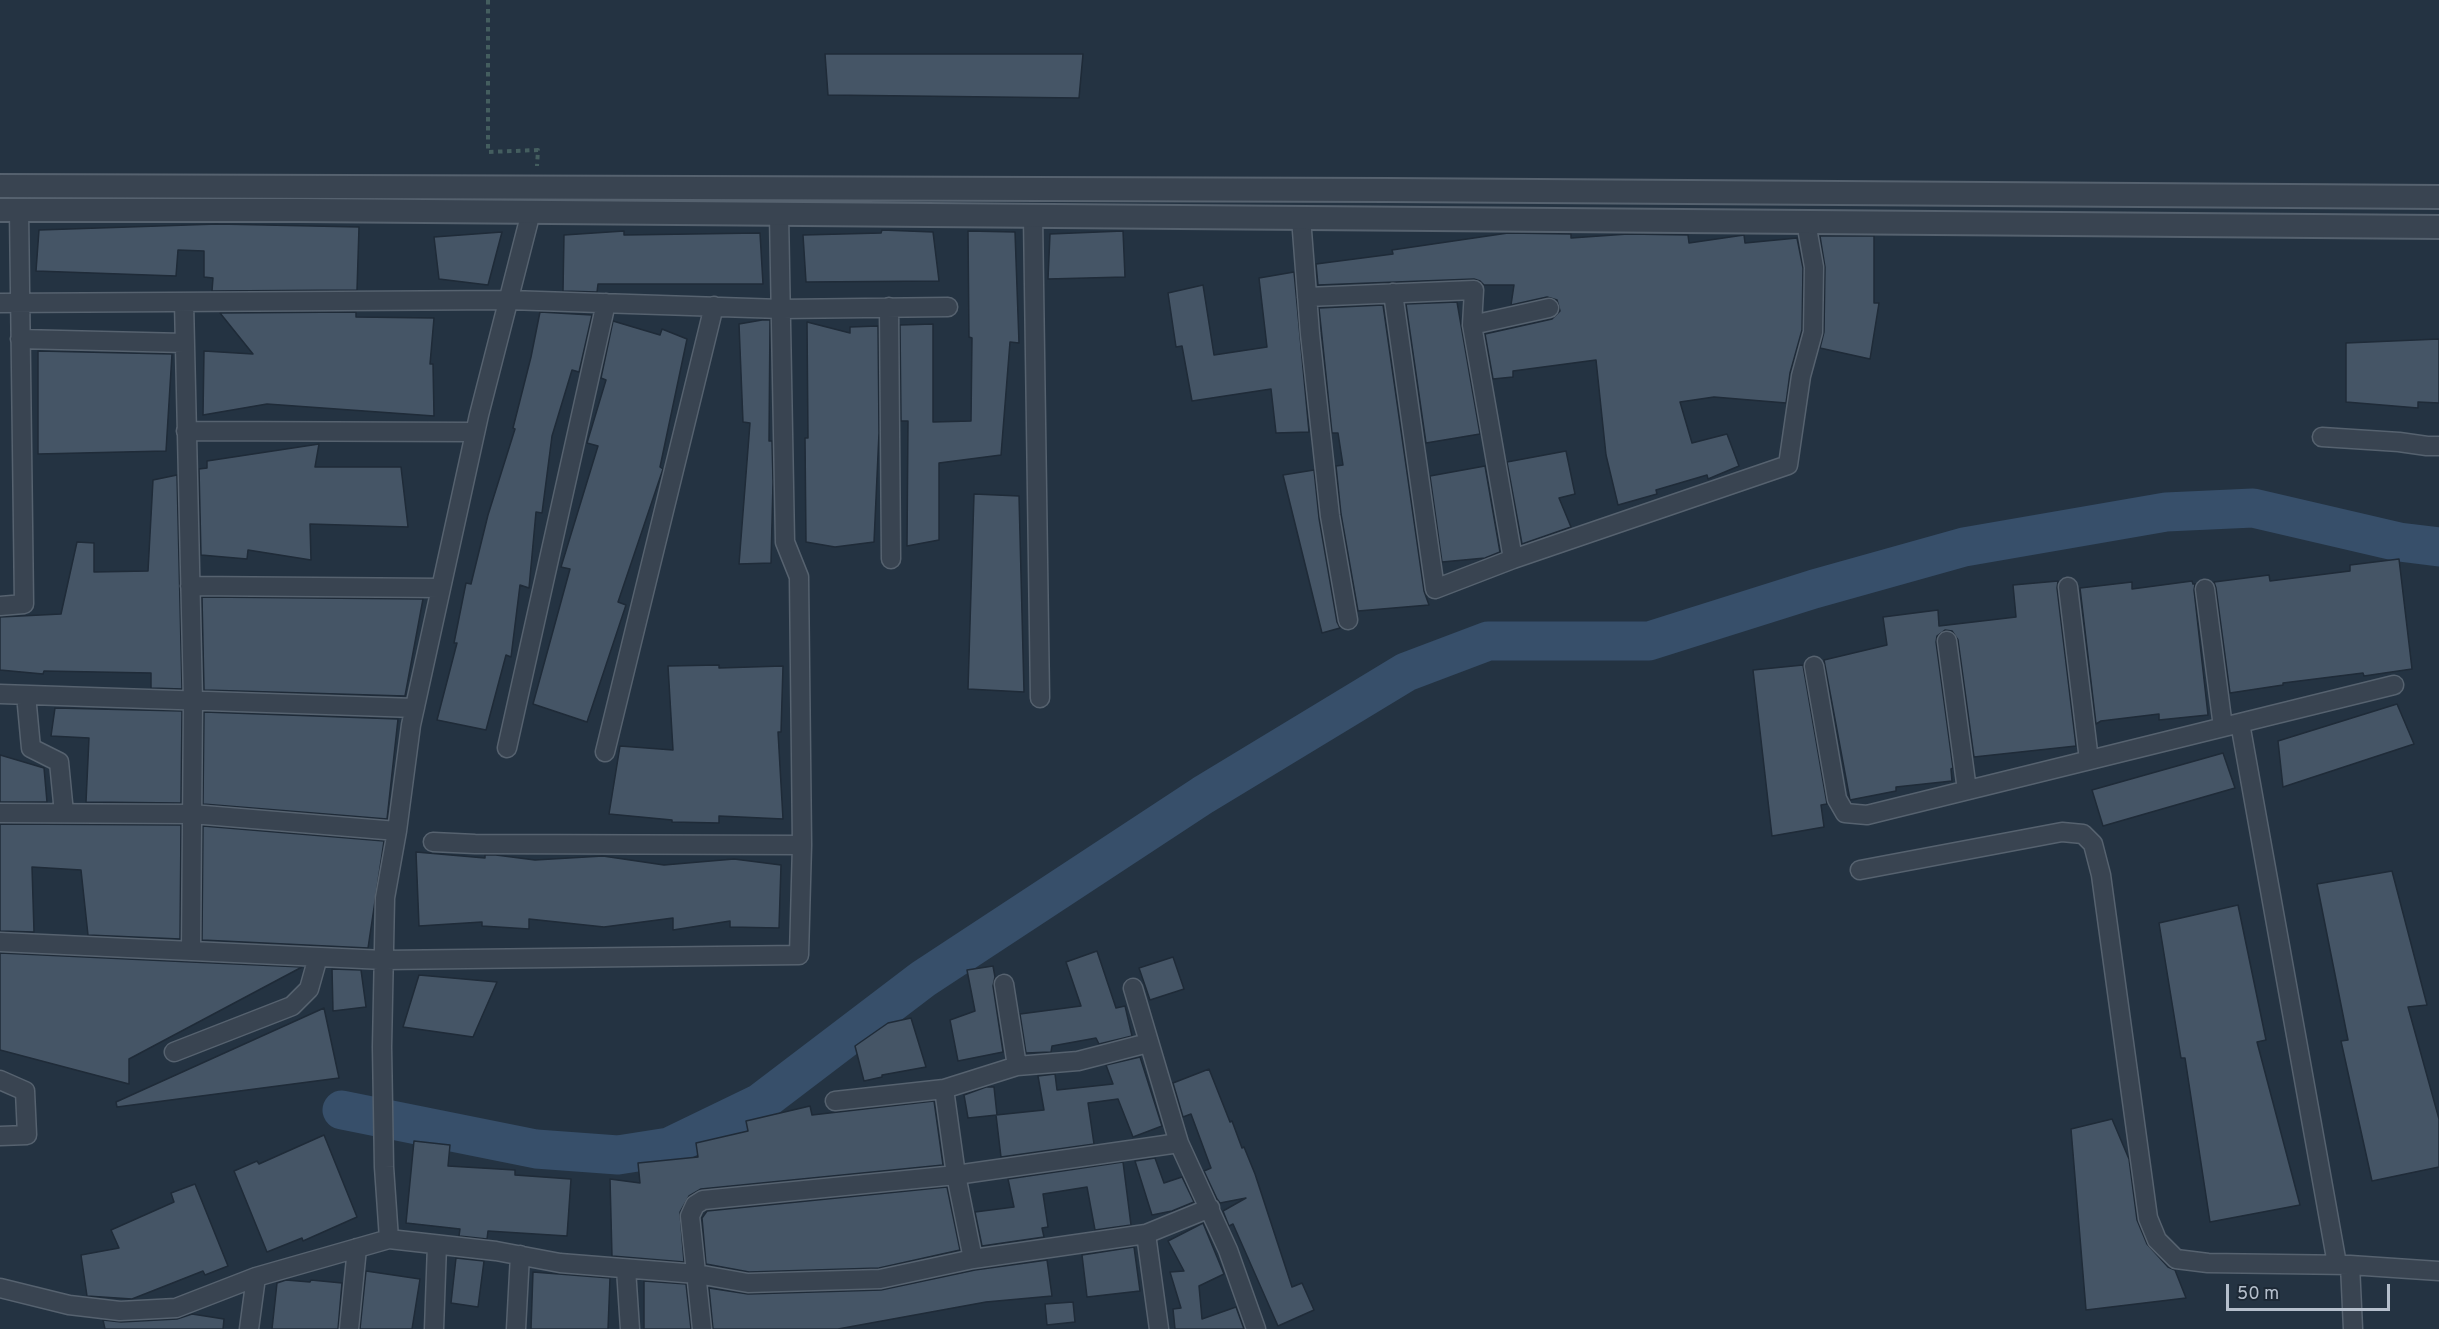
<!DOCTYPE html>
<html>
<head>
<meta charset="utf-8">
<style>
  body { margin:0 }
  #map { position:relative; width:2439px; height:1329px; overflow:hidden; background:#243342; font-family:Overpass,sans-serif }
  canvas { display:block }
  .scale { position:absolute; left:2226px; top:1284px; width:164px; height:27px; box-sizing:border-box; border:3px solid #b5bfcc; border-top:0; padding-left:8px; font-size:18px; line-height:21px; white-space:nowrap; color:#b5bfcc; -webkit-text-stroke:4px #1d2936; paint-order:stroke }
</style>
</head>
<body>
<div id="map">
<canvas width="2439" height="1329"></canvas>
<div class="scale">50 m</div>
</div>
<script>
const c = document.querySelector('canvas').getContext('2d');
c.lineJoin = 'round';
function toPath(rows) {
  const path = new Path2D();
  for (const r of rows) {
    path.moveTo(r[0], r[1]);
    for (let i = 2; i < r.length; i += 2) path.lineTo(r[i], r[i + 1]);
  }
  return path;
}
function stroke(path, color, width, dash) {
  c.strokeStyle = color;
  c.lineWidth = width;
  c.lineCap = dash ? 'butt' : 'round';
  c.setLineDash(dash || []);
  c.stroke(path);
}
function fill(path, color) {
  c.fillStyle = color;
  c.fill(path, 'evenodd');
}
stroke(toPath([
  [342,1110,536,1149,618,1155,669,1147,760,1103,923,979,1203,795,1406,672,1488,641,1649,641,1814,589,1964,547,2166,512,2253,508,2399,542,2439,547]
]), '#374f6a', 39);
const building = toPath([
  [825,54,1083,54,1079,98,828,95,825,54],
  [218,224,359,227,357,290,212,291,213,278,204,277,204,251,178,250,176,276,36,271,39,230,218,224],
  [882,230,933,232,939,281,806,282,803,235,881,233,882,230],
  [624,231,624,235,760,233,763,284,598,284,597,292,563,291,564,235,624,231],
  [968,231,1015,232,1019,343,1010,342,1001,455,939,463,939,540,907,546,908,421,901,421,900,325,933,324,933,422,971,421,972,338,969,337,968,231],
  [1123,231,1125,277,1048,279,1050,234,1123,231],
  [502,232,488,285,439,279,434,237,502,232],
  [1508,233,1571,234,1571,238,1628,234,1688,235,1689,243,1744,235,1745,243,1797,238,1803,268,1802,330,1790,373,1786,403,1714,397,1680,402,1692,443,1727,434,1739,466,1708,479,1707,475,1656,490,1657,494,1618,505,1606,455,1596,360,1513,371,1513,377,1493,379,1485,334,1552,319,1560,311,1557,300,1547,297,1511,305,1514,285,1484,285,1480,281,1474,279,1318,285,1316,264,1393,254,1392,250,1508,233],
  [1820,236,1874,236,1874,303,1879,303,1870,359,1820,348,1824,332,1825,267,1820,236],
  [1294,272,1309,432,1276,433,1271,389,1192,401,1182,346,1176,347,1168,293,1203,285,1214,355,1267,347,1259,278,1294,272],
  [1457,302,1480,434,1426,443,1406,304,1457,302],
  [1383,305,1424,591,1429,605,1358,611,1341,514,1336,466,1343,465,1338,433,1332,433,1319,308,1383,305],
  [356,312,356,317,434,318,430,364,433,364,434,416,267,404,203,415,204,351,253,354,220,313,356,312],
  [540,312,592,315,579,372,572,370,552,436,542,513,536,512,529,588,520,585,511,657,506,655,486,730,437,720,457,643,454,643,466,583,471,584,488,515,515,429,513,428,531,357,540,312],
  [762,320,770,320,769,441,772,441,773,482,771,563,739,564,750,423,743,422,739,324,762,320],
  [613,321,660,335,662,329,687,339,660,467,663,469,618,602,626,605,587,722,533,704,570,569,561,567,598,446,587,443,606,380,601,378,613,321],
  [807,322,850,333,850,327,878,326,879,433,874,542,835,547,806,542,805,438,808,438,807,322],
  [2439,339,2439,403,2418,402,2418,408,2346,402,2346,343,2439,339],
  [38,351,172,354,166,451,38,454,38,351],
  [319,444,315,467,401,467,408,527,310,524,311,560,248,550,247,559,201,555,199,469,207,468,207,461,319,444],
  [1566,451,1575,494,1559,498,1571,527,1522,544,1507,462,1566,451],
  [1485,466,1500,552,1485,558,1442,562,1430,476,1485,466],
  [1314,470,1319,518,1337,622,1340,628,1322,633,1283,475,1314,470],
  [177,475,182,689,151,688,151,673,44,671,43,674,0,670,0,617,61,614,77,542,94,543,94,572,148,571,153,480,177,475],
  [974,494,1019,496,1024,692,968,689,974,494],
  [2399,559,2412,669,2364,676,2363,673,2283,683,2283,685,2230,693,2216,588,2214,582,2269,575,2270,581,2350,571,2350,565,2399,559],
  [2058,581,2057,588,2076,746,1974,757,1958,640,1952,631,1945,630,1937,636,1936,642,1953,768,1951,769,1952,781,1896,787,1896,791,1850,800,1824,660,1887,645,1883,617,1938,610,1939,626,2016,617,2013,585,2058,581],
  [2192,581,2193,584,2195,584,2194,590,2208,715,2159,720,2159,714,2101,721,2096,724,2080,588,2132,582,2132,589,2192,581],
  [202,597,423,599,405,696,204,690,202,597],
  [719,665,719,668,783,666,781,732,778,732,783,819,719,816,719,823,672,822,672,820,609,814,620,746,673,750,668,666,719,665],
  [1803,665,1827,804,1821,805,1824,827,1772,836,1753,670,1803,665],
  [2397,704,2414,744,2283,787,2278,741,2397,704],
  [55,708,182,711,181,803,86,802,89,738,51,736,55,708],
  [204,712,398,719,387,819,203,804,204,712],
  [2223,753,2235,788,2103,826,2092,790,2223,753],
  [0,755,44,768,47,802,0,802,0,755],
  [0,824,181,825,180,939,88,935,81,870,32,867,34,932,0,931,0,824],
  [203,826,384,841,368,948,202,940,203,826],
  [416,852,485,858,485,855,496,855,535,860,603,856,664,865,734,859,781,865,779,928,730,927,730,921,673,930,673,918,604,927,529,919,529,929,482,926,482,922,419,926,416,852],
  [2392,871,2427,1005,2408,1007,2439,1119,2439,1167,2372,1181,2341,1041,2348,1040,2317,884,2392,871],
  [2238,905,2266,1040,2257,1042,2300,1205,2210,1222,2185,1058,2181,1058,2159,923,2238,905],
  [1097,951,1116,1008,1125,1006,1132,1036,1099,1044,1096,1038,1052,1046,1051,1052,1026,1053,1020,1014,1081,1006,1066,962,1097,951],
  [0,953,191,962,302,967,129,1059,129,1084,0,1050,0,953],
  [1173,957,1184,989,1150,1000,1139,968,1173,957],
  [993,966,995,977,993,986,1003,1052,958,1061,950,1020,975,1011,967,970,993,966],
  [332,969,361,970,366,1007,333,1011,332,969],
  [419,975,497,982,473,1037,403,1027,419,975],
  [324,1008,339,1078,117,1107,116,1102,324,1008],
  [911,1018,926,1067,882,1075,882,1077,864,1081,855,1046,888,1023,911,1018],
  [1140,1057,1162,1126,1133,1137,1118,1099,1088,1103,1094,1144,1001,1157,996,1115,1044,1110,1038,1076,1055,1074,1057,1090,1113,1084,1106,1065,1140,1057],
  [1209,1069,1230,1122,1232,1121,1242,1148,1244,1147,1255,1174,1292,1287,1302,1283,1314,1310,1278,1326,1233,1224,1229,1226,1223,1211,1246,1198,1220,1203,1217,1199,1204,1171,1211,1168,1191,1114,1183,1117,1173,1083,1209,1069],
  [986,1087,994,1087,997,1115,968,1118,964,1095,986,1087],
  [934,1101,943,1165,701,1189,689,1196,680,1212,684,1262,612,1256,610,1179,640,1183,638,1163,698,1157,696,1143,748,1131,746,1121,810,1106,812,1115,934,1101],
  [2112,1119,2129,1159,2137,1220,2147,1244,2168,1267,2175,1270,2186,1298,2086,1310,2071,1129,2112,1119],
  [324,1135,357,1217,303,1241,302,1238,267,1252,234,1171,257,1161,259,1164,324,1135],
  [414,1141,450,1145,448,1166,515,1170,515,1175,571,1179,567,1236,488,1231,487,1239,459,1236,460,1229,406,1223,414,1141],
  [1155,1158,1164,1183,1182,1177,1194,1202,1172,1211,1152,1215,1135,1161,1155,1158],
  [1123,1162,1131,1225,1095,1230,1087,1187,1043,1194,1048,1227,1042,1228,1044,1237,982,1246,975,1212,1014,1207,1008,1179,1123,1162],
  [195,1184,228,1266,205,1275,203,1271,132,1299,87,1296,81,1255,119,1248,111,1230,174,1202,171,1193,195,1184],
  [947,1187,960,1250,879,1268,749,1272,706,1264,702,1218,707,1211,947,1187],
  [1203,1223,1224,1274,1199,1286,1202,1319,1236,1307,1244,1329,1175,1329,1173,1309,1181,1308,1170,1272,1184,1271,1168,1241,1203,1223],
  [1134,1247,1140,1291,1087,1297,1082,1255,1134,1247],
  [456,1258,484,1261,478,1307,451,1303,456,1258],
  [1047,1260,1052,1296,986,1302,838,1329,713,1329,709,1288,748,1294,881,1290,975,1270,1047,1260],
  [366,1271,420,1279,412,1329,360,1329,366,1271],
  [533,1272,610,1278,608,1329,531,1329,533,1272],
  [286,1280,310,1282,311,1280,342,1283,338,1329,272,1329,277,1283,286,1280],
  [644,1281,686,1284,691,1329,644,1329,644,1281],
  [1073,1302,1075,1322,1047,1325,1045,1304,1073,1302],
  [192,1314,224,1319,223,1329,105,1329,103,1320,121,1322,177,1319,192,1314]
]);
fill(building, '#455566');
stroke(building, '#1f2b38', 1.5);
const minor = toPath([
  [1033,216,1040,698],
  [1301,218,1310,334,1330,516,1348,620],
  [1393,293,1435,589,1513,559],
  [1307,297,1474,290,1472,325,1513,559,1788,465,1801,376,1813,332,1814,267,1806,222],
  [184,302,193,700,191,951],
  [0,303,509,300,781,309,948,307],
  [889,307,891,559],
  [1472,325,1549,308],
  [20,339,184,343],
  [186,431,475,432],
  [2322,437,2399,442,2427,446,2439,446],
  [190,586,441,588],
  [2068,587,2089,760],
  [2205,589,2223,727],
  [0,606,24,604,19,210],
  [1947,641,1967,790],
  [1814,666,1837,799,1845,813,1867,815,2394,685],
  [0,694,415,708],
  [26,695,31,748,59,762,64,813],
  [2240,723,2337,1264],
  [507,748,606,303],
  [605,752,714,306],
  [0,813,192,814,397,831],
  [433,842,475,844,802,845],
  [1860,870,2062,832,2083,834,2093,844,2101,875,2148,1218,2157,1240,2176,1259,2208,1263,2350,1265],
  [0,942,384,960,799,955,802,845,799,577,785,542,779,214],
  [1004,984,1017,1066],
  [1133,988,1179,1143,1228,1250,1256,1329],
  [174,1052,292,1006,309,989,318,957],
  [0,1080,25,1091,27,1135,0,1136],
  [944,1089,956,1175,973,1259],
  [835,1101,944,1089,1017,1066,1078,1061,1148,1043],
  [1146,1234,1159,1329],
  [389,1239,496,1251,560,1263,697,1274,748,1283,880,1279,973,1259,1146,1234,1210,1208],
  [626,1269,630,1329],
  [0,1288,69,1305,120,1311,176,1308,256,1277,389,1239,384,1167,382,1047,385,898,397,831,411,725,479,415,531,212],
  [249,1329,256,1277],
  [349,1329,357,1248],
  [434,1329,437,1245],
  [516,1329,520,1255],
  [702,1329,690,1216,695,1205,703,1200,956,1175,1179,1143],
  [2353,1329,2350,1265,2439,1271]
]);
const tertiary = toPath([
  [0,186,1388,190,2439,197],
  [0,210,299,210,2439,227]
]);
stroke(minor, '#56626f', 21);
stroke(tertiary, '#56626f', 26);
stroke(toPath([
  [488,0,488,152,538,150,537,166]
]), '#445e5f', 4, [4.5, 4.5]);
stroke(minor, '#394451', 18);
stroke(tertiary, '#394451', 22);
</script>
</body>
</html>
